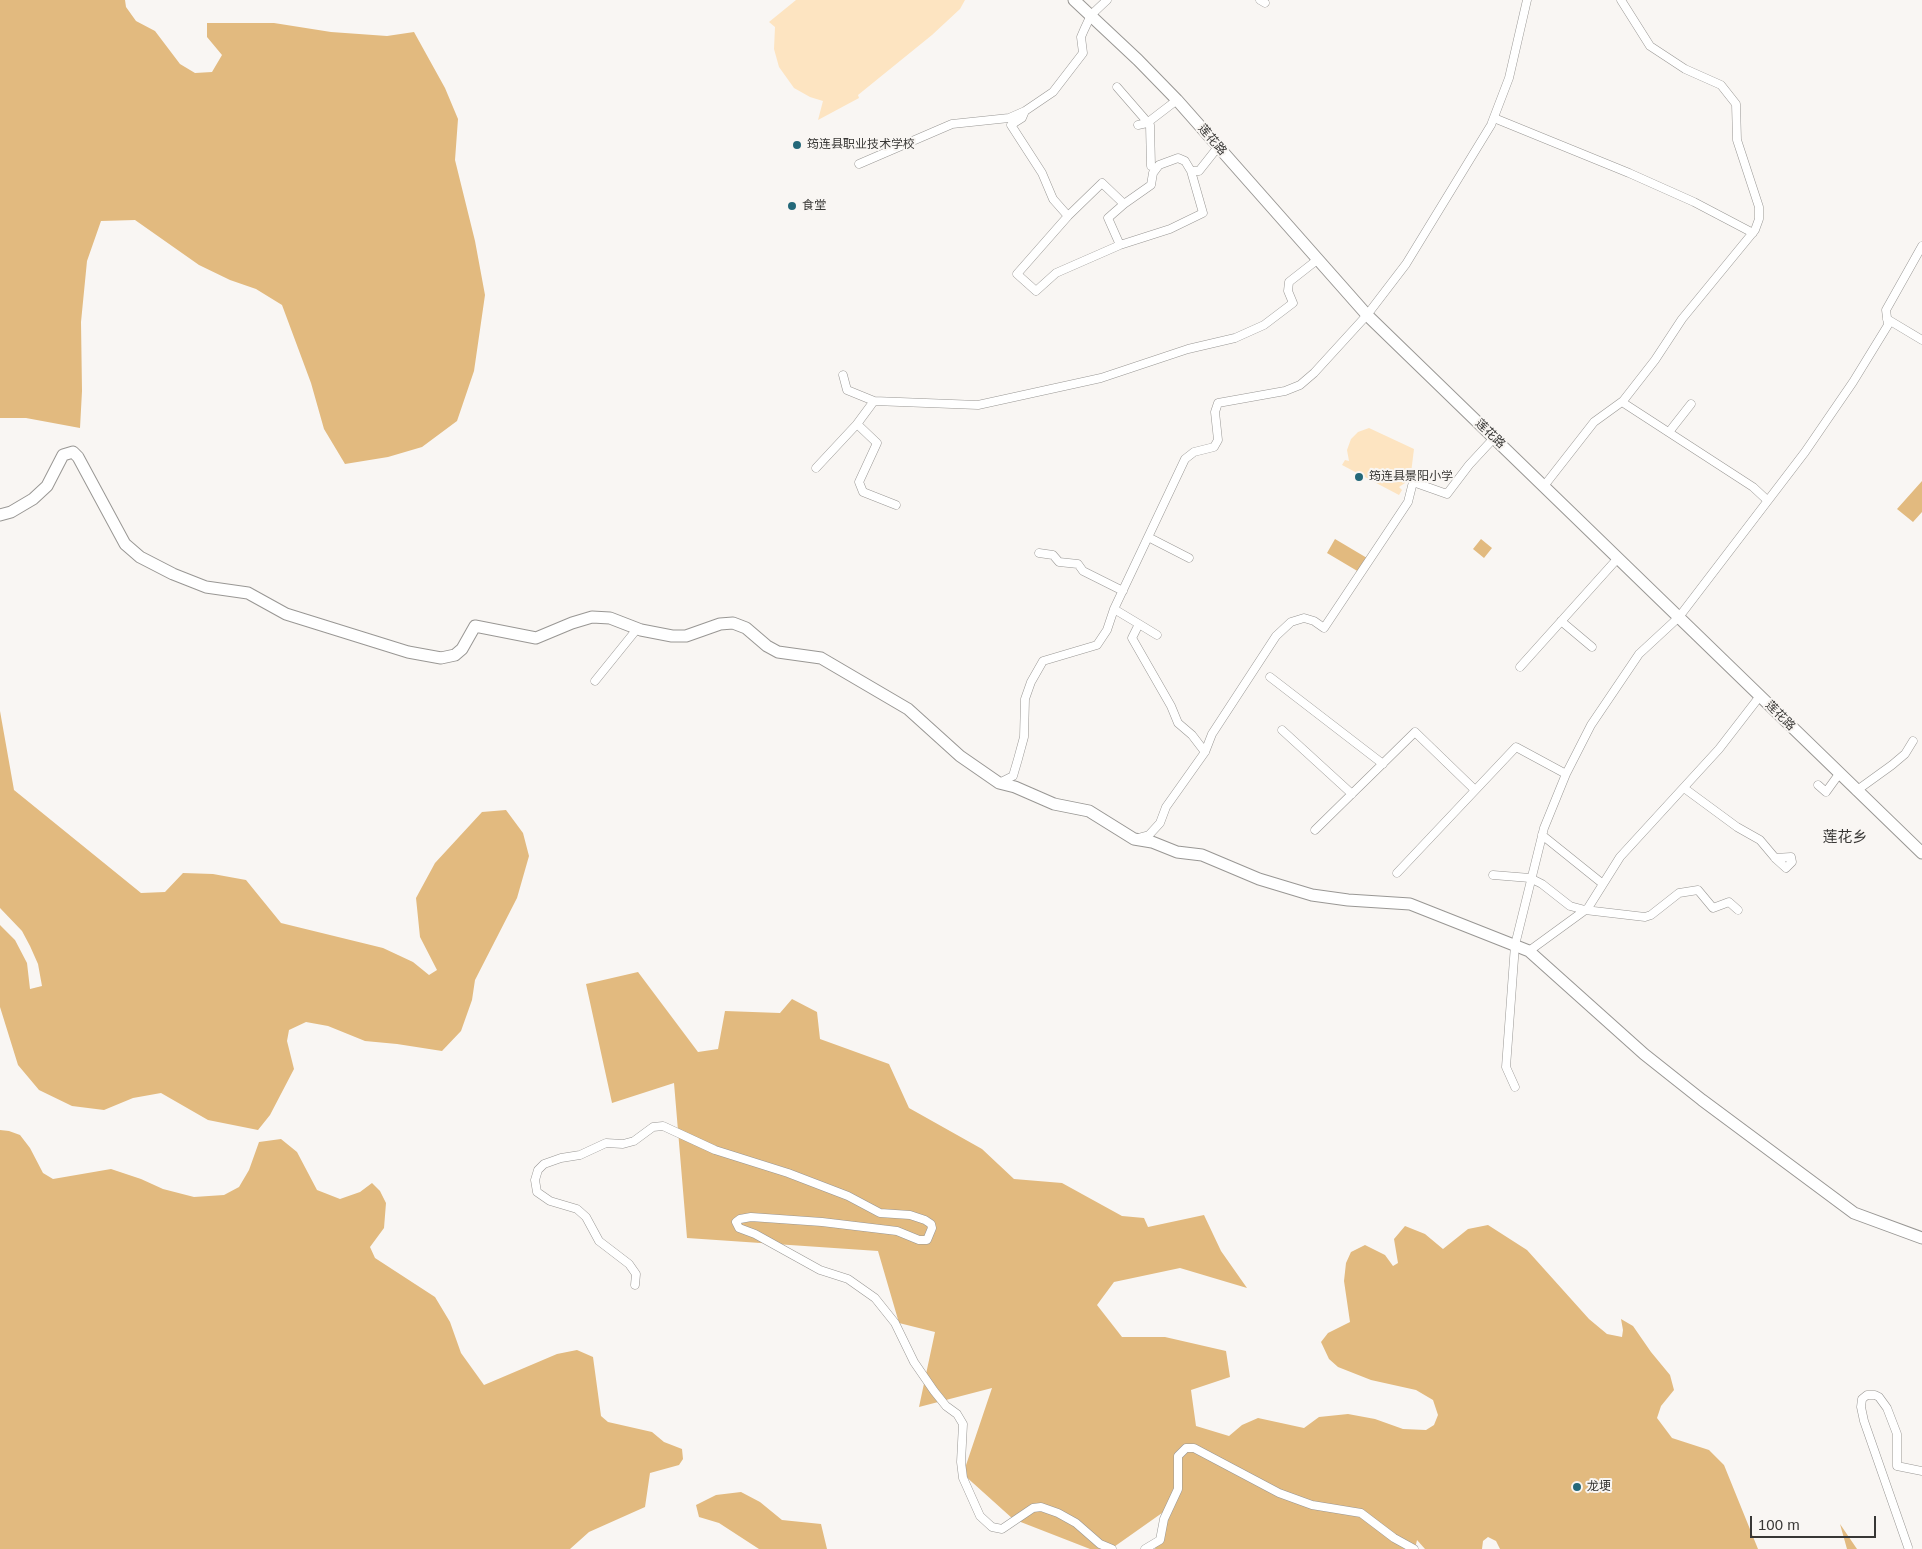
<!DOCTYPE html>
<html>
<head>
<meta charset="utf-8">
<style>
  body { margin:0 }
  #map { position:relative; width:1922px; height:1549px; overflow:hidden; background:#f9f6f3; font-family:Arial,sans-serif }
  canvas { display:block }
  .scale { position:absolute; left:1750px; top:1516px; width:126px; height:22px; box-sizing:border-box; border:2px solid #383735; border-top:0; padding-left:6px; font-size:15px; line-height:18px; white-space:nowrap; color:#383735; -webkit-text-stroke:4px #f9f6f3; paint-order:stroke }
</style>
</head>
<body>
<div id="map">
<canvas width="1922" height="1549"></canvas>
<div class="scale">100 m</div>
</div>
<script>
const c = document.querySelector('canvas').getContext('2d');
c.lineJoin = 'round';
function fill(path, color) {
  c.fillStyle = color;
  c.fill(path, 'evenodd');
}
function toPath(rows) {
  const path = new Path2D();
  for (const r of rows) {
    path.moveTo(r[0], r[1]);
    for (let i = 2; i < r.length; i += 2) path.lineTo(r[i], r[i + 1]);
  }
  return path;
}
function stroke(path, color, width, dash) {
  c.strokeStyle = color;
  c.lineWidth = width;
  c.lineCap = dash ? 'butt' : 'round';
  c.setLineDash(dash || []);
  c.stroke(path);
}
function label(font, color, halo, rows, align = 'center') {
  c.font = font + ' Arial,"Noto Sans SC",sans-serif';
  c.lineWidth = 4;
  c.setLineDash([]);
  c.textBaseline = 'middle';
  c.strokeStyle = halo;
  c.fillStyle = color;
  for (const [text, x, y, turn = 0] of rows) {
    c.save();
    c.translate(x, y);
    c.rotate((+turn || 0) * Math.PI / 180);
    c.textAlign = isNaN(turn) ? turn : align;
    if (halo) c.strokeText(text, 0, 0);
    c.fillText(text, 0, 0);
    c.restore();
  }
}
fill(toPath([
  [796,0,965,0,960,9,932,35,858,95,859,98,818,120,823,101,810,97,794,88,779,67,774,49,775,27,769,22],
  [1369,428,1414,449,1411,473,1405,483,1399,487,1402,490,1399,495,1342,465,1345,460,1349,461,1347,450,1351,439,1358,432]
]), '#fde4c1');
fill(toPath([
  [0,0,125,0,126,7,136,21,155,31,180,64,195,73,212,72,222,55,207,37,207,23,274,23,331,32,387,36,414,32,445,88,458,119,455,160,475,241,485,295,474,371,457,421,422,447,388,457,345,464,324,429,311,383,282,305,256,289,230,280,199,265,135,220,101,221,87,261,81,322,82,391,80,428,26,418,0,418],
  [1922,481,1922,512,1913,522,1897,509],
  [1335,539,1367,558,1359,572,1327,553],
  [1481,539,1492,548,1484,558,1473,549],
  [0,711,14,790,141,893,165,892,183,873,213,874,246,880,281,923,383,948,413,962,429,975,437,970,420,937,416,898,435,863,482,812,506,810,523,833,529,856,517,898,475,980,472,1000,461,1031,442,1051,397,1044,365,1041,328,1026,306,1022,289,1030,287,1041,294,1069,270,1115,258,1130,208,1120,161,1093,133,1098,104,1110,72,1106,39,1090,18,1065,0,1007,0,925,15,940,27,963,30,989,42,986,38,964,30,946,22,931,0,908],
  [638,972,698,1052,718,1049,725,1011,780,1013,792,999,817,1012,820,1039,889,1064,909,1108,982,1149,1014,1179,1062,1183,1122,1216,1144,1218,1148,1227,1204,1215,1221,1251,1247,1288,1180,1268,1114,1282,1097,1305,1122,1337,1165,1337,1226,1351,1230,1377,1191,1390,1196,1426,1229,1436,1242,1425,1258,1418,1304,1428,1319,1417,1348,1414,1375,1419,1403,1429,1426,1430,1434,1425,1438,1415,1433,1400,1416,1390,1371,1380,1338,1367,1329,1359,1321,1342,1328,1333,1350,1322,1344,1281,1346,1263,1351,1252,1365,1245,1385,1255,1393,1266,1398,1263,1394,1239,1405,1226,1425,1234,1443,1249,1468,1229,1488,1225,1527,1250,1589,1319,1607,1334,1622,1337,1623,1330,1621,1319,1633,1326,1651,1352,1670,1375,1674,1390,1661,1406,1657,1418,1672,1438,1709,1450,1724,1465,1758,1549,1500,1549,1496,1541,1488,1537,1483,1541,1482,1549,1425,1549,1417,1540,1415,1549,1155,1549,1162,1513,1111,1549,1090,1549,1013,1519,963,1474,992,1388,919,1407,935,1332,899,1323,878,1251,687,1238,674,1083,612,1103,586,984],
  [0,1130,9,1131,20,1135,30,1148,43,1173,53,1179,111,1169,141,1179,163,1189,194,1197,224,1195,239,1187,249,1170,259,1142,281,1139,297,1152,317,1190,340,1199,360,1192,372,1183,380,1191,386,1203,384,1228,370,1247,375,1258,435,1297,450,1322,461,1353,484,1385,557,1354,577,1350,593,1357,601,1416,608,1422,652,1432,664,1442,682,1449,683,1459,679,1465,650,1473,645,1507,589,1532,570,1549,0,1549],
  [741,1492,760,1502,782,1520,821,1524,827,1549,759,1549,719,1523,699,1517,696,1505,716,1495],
  [1840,1524,1857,1549,1847,1549]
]), '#e2ba7f');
const street = toPath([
  [1260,0,1265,3],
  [1117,87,1150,125,1151,166],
  [1494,118,1629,173,1694,202,1753,233],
  [1138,125,1147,123,1177,100],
  [859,164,952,124,1009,118,1025,111],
  [1124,204,1151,185,1153,173,1159,165,1178,158,1185,161,1191,171],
  [1068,216,1053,199,1042,173,1011,125,1022,118,1025,111,1053,92,1083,53,1081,37,1084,30,1091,15,1107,0],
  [1120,245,1108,218,1124,204,1102,183,1068,216,1017,274,1036,291,1056,273,1120,245,1170,229,1203,213,1191,171,1199,171,1218,147],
  [1887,319,1922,340],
  [843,375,847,390,874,401,978,405,1101,378,1188,349,1235,338,1264,325,1293,303,1288,291,1289,282,1317,260],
  [874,401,857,424,877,443,859,482,863,492,896,505],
  [1622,402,1753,487,1767,500],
  [1669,432,1691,404],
  [816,468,857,424],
  [1544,486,1594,422,1623,401,1655,360,1682,319,1755,230,1759,219,1759,207,1737,140,1736,104,1721,85,1685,69,1650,46,1621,0],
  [1148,537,1189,558],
  [1039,553,1053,555,1059,562,1078,564,1083,571,1123,591],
  [1114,609,1139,624,1132,638,1171,706,1178,723,1192,735,1205,752],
  [1561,621,1592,647],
  [1139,624,1157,635],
  [1520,667,1618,558],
  [1270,677,1383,764],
  [595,681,637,629],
  [1282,730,1352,794],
  [999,783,1013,776,1018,759,1024,737,1025,699,1031,682,1043,661,1097,645,1107,630,1114,609,1185,459,1194,452,1214,447,1218,440,1215,412,1218,403,1285,391,1300,385,1314,373,1367,315,1406,264,1491,125,1509,78,1527,0],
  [1818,785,1826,792,1839,774],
  [1684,788,1737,827,1760,840,1776,859,1786,868,1792,862,1791,857,1775,858],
  [1856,791,1892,765,1905,754,1913,741],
  [1315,830,1415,732,1475,790],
  [1542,835,1603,884],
  [1138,838,1149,835,1160,823,1166,807,1205,752,1212,734,1276,636,1291,622,1304,618,1314,621,1324,628,1408,502,1413,482,1447,494,1469,465,1494,438],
  [1397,873,1516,747,1566,774],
  [1493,875,1530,878,1542,884,1570,906,1585,910,1645,917,1651,915,1679,893,1698,890,1713,908,1729,902,1738,910],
  [1529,951,1588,908,1620,857,1719,749,1760,696],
  [1515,1087,1506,1067,1515,945,1544,828,1566,774,1591,725,1639,654,1679,617,1805,452,1853,382,1888,325,1886,310,1922,246],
  [635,1285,636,1274,629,1264,599,1241,586,1217,577,1209,550,1201,537,1192,535,1180,538,1170,544,1164,561,1158,580,1155,606,1143,623,1144,634,1141,653,1127,663,1126,715,1150,788,1173,848,1196,880,1213,910,1215,925,1220,931,1224,932,1228,927,1240,919,1240,897,1231,822,1222,751,1217,740,1219,736,1222,739,1228,755,1234,820,1270,848,1279,875,1298,895,1323,914,1362,934,1391,946,1406,957,1414,963,1424,961,1462,963,1478,980,1516,992,1527,1002,1529,1033,1508,1041,1507,1058,1513,1076,1523,1100,1544,1112,1549],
  [1908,1547,1864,1421,1861,1407,1862,1399,1867,1395,1875,1395,1879,1397,1887,1408,1897,1434,1897,1466,1922,1471],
  [1145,1549,1160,1540,1164,1519,1178,1489,1178,1456,1186,1448,1194,1448,1279,1493,1312,1505,1361,1513,1394,1538,1414,1549]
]);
const secondary = toPath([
  [1074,0,1138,60,1177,100,1367,315,1922,853],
  [0,515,11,512,33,499,47,486,63,455,73,452,78,457,125,544,140,557,173,574,206,587,248,593,286,614,408,652,441,658,455,655,462,649,475,626,536,638,572,623,592,617,610,618,641,630,672,636,686,636,720,624,733,623,746,628,767,646,778,652,821,658,908,709,960,756,999,783,1015,787,1054,804,1089,811,1134,839,1152,842,1177,852,1202,855,1259,879,1312,895,1348,900,1410,904,1529,951,1644,1054,1702,1100,1854,1213,1922,1238]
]);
stroke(street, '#999794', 9);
stroke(secondary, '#999794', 13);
stroke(street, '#fff', 8);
stroke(secondary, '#fff', 11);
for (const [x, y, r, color] of [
  [797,145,5,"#246879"],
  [792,206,5,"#246879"],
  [1359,477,5,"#246879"],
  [1577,1487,5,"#246879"]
]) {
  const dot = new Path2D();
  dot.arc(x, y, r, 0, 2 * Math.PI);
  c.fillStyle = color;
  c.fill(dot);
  stroke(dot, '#f9f6f3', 2);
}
label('12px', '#383735', '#f9f6f3', [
  ["莲花路",1212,140,49],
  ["莲花路",1490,434,44],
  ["莲花路",1780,716,45]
]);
label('12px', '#383735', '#f9f6f3', [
  ["筠连县职业技术学校",807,145],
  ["食堂",802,206],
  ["筠连县景阳小学",1369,477],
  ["龙埂",1587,1487]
], 'left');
label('15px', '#383735', '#f9f6f3', [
  ["莲花乡",1845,838]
]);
</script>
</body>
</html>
